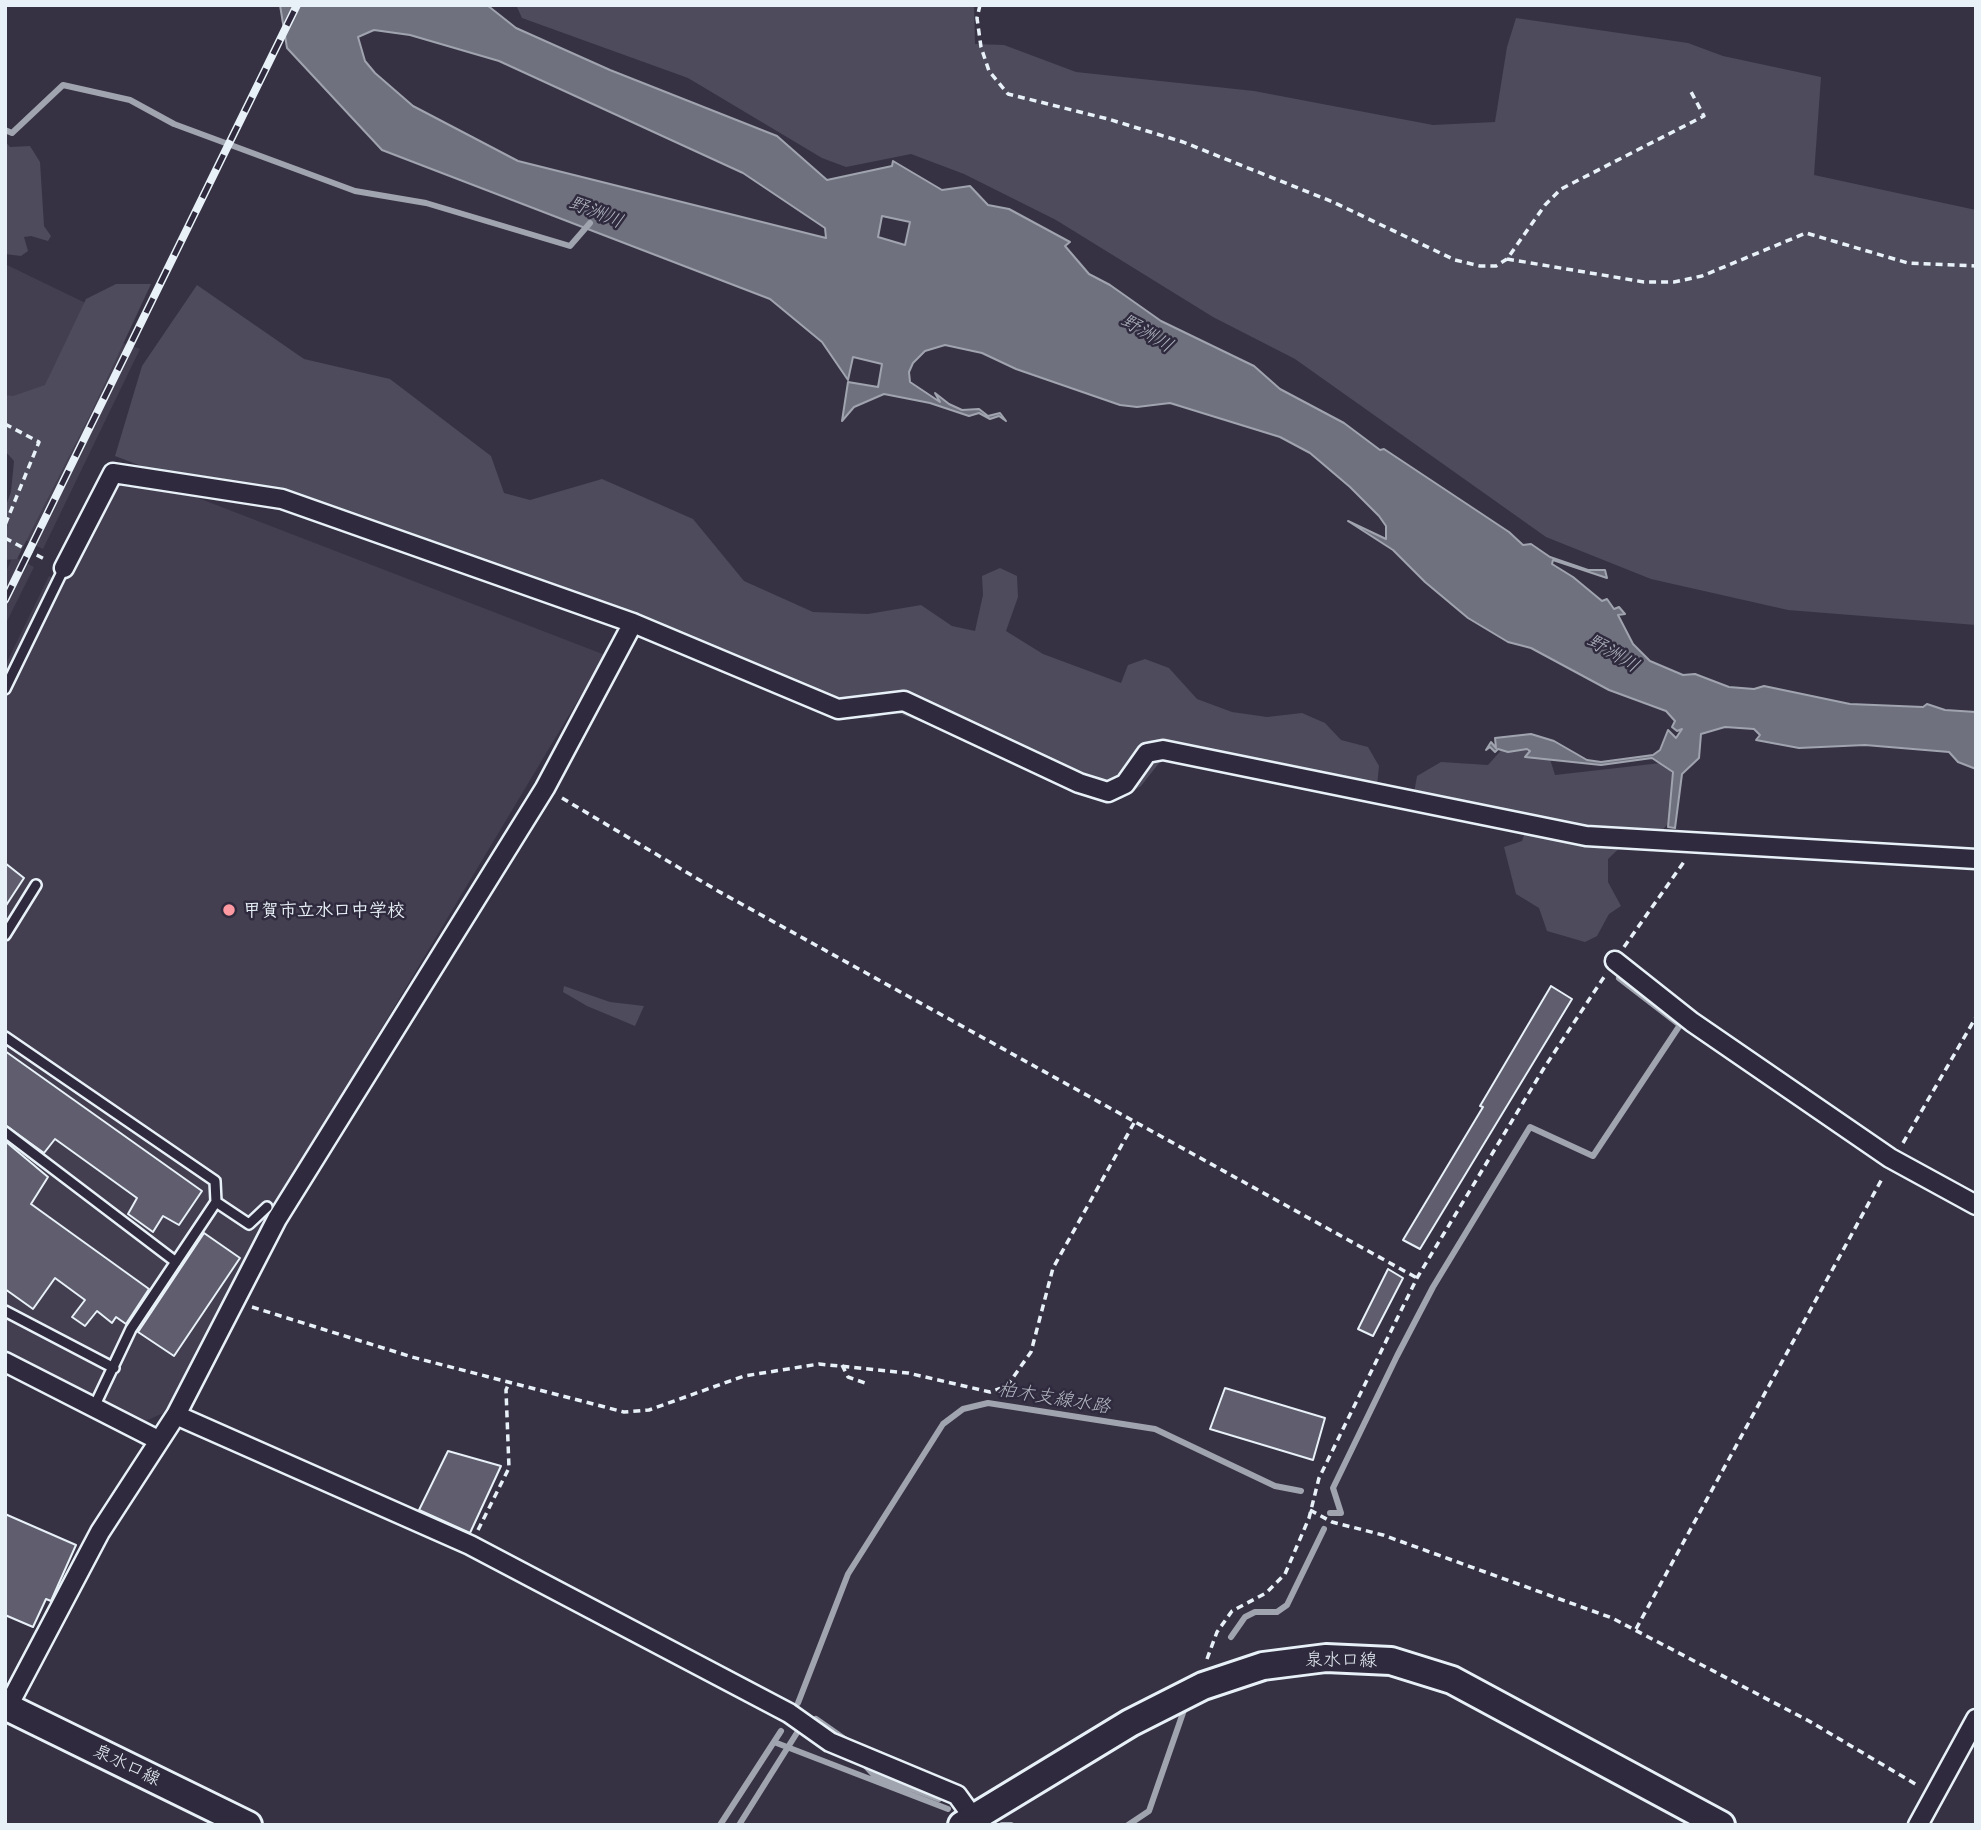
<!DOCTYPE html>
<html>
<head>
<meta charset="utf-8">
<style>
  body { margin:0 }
  #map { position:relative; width:1981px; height:1830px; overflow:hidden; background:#363244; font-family:Mali,sans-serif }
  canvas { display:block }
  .frame { position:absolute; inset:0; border:7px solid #e8f1f8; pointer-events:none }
</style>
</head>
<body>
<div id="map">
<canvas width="1981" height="1830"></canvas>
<div class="frame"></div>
</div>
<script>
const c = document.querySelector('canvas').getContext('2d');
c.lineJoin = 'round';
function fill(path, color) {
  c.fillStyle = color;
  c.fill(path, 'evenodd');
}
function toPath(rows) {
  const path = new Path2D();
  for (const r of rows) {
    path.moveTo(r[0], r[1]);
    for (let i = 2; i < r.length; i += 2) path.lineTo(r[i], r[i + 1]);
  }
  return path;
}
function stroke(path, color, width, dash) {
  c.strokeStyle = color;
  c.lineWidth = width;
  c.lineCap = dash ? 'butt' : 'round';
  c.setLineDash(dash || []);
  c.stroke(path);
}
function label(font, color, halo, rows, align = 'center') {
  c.font = font + ' Mali,"Klee One",sans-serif';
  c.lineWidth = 5;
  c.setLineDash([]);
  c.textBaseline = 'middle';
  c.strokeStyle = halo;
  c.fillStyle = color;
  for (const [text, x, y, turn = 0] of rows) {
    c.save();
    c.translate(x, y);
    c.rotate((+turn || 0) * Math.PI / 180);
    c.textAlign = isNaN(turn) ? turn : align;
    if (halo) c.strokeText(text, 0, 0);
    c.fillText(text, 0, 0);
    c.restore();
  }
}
fill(toPath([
  [5,264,106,313,43,433,5,416],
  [120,342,140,349,43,549,21,538],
  [123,469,605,655,251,1246,217,1319,176,1394,163,1413,146,1421,5,1351,5,666,49,576,63,582],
  [13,556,34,567,5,625,5,574]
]), '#433f51');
fill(toPath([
  [516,5,974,5,975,44,1004,45,1076,72,1254,91,1433,125,1495,122,1507,47,1516,18,1688,43,1723,56,1821,77,1814,175,1976,210,1976,625,1788,610,1651,579,1546,537,1295,359,1213,317,1056,220,964,174,911,154,846,167,822,158,688,78,522,18],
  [5,141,10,147,30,146,40,162,44,226,51,236,48,241,31,236,24,237,28,251,21,256,5,254],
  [116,284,151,284,91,413,17,559,5,560,5,508,11,492,14,461,5,451,5,395,13,396,45,385,86,299],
  [197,285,304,359,390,379,491,456,504,493,530,500,602,479,693,519,744,581,813,612,868,614,921,605,952,626,975,631,983,595,982,576,1000,568,1017,576,1018,597,1006,631,1043,654,1121,683,1128,665,1145,659,1169,668,1197,699,1232,712,1267,717,1302,713,1325,723,1341,740,1368,747,1379,766,1377,786,1167,753,1141,786,1121,799,948,721,938,728,895,712,869,719,791,684,338,523,231,500,115,456,142,366],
  [1504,747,1547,749,1555,775,1661,763,1677,777,1672,800,1678,813,1656,837,1631,837,1608,859,1608,882,1621,906,1609,914,1597,936,1585,942,1547,931,1539,908,1516,894,1504,847,1522,841,1525,832,1413,799,1417,776,1441,762,1488,765],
  [564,986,610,1002,644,1006,635,1026,587,1006,563,992]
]), '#4d4b5c');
const water = toPath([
  [280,5,487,5,516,28,610,70,777,136,827,180,892,166,893,161,942,190,970,186,988,205,1009,209,1070,242,1065,246,1089,274,1110,285,1161,321,1254,366,1280,389,1344,423,1380,450,1384,449,1509,532,1523,545,1531,544,1550,557,1588,570,1605,570,1607,578,1553,560,1552,564,1573,577,1602,601,1607,599,1614,609,1619,607,1625,614,1618,615,1633,644,1650,661,1683,675,1695,674,1729,687,1754,689,1764,686,1850,704,1923,707,1927,704,1945,710,1976,712,1976,769,1958,762,1949,752,1865,745,1799,748,1756,740,1760,735,1754,729,1725,727,1701,734,1699,758,1682,774,1675,828,1668,827,1673,772,1652,758,1601,765,1525,757,1530,751,1527,749,1508,752,1498,749,1495,752,1490,747,1486,750,1491,742,1496,748,1495,738,1531,734,1554,741,1587,760,1601,762,1653,755,1660,750,1668,730,1676,738,1682,729,1677,731,1672,727,1675,721,1666,711,1609,690,1531,648,1508,642,1468,618,1425,582,1393,550,1348,521,1386,539,1386,526,1379,516,1350,487,1310,453,1280,437,1170,403,1137,407,1120,405,1016,369,982,353,945,345,925,351,913,363,909,372,910,382,940,402,935,393,949,404,962,410,979,409,988,416,1000,413,1006,421,999,416,990,419,979,413,969,416,930,403,884,394,854,407,842,421,848,382,878,387,882,364,853,357,848,380,822,342,770,299,382,150,287,48,280,5],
  [374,30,410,35,499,61,743,173,825,228,826,238,518,161,413,106,375,73,365,61,358,37,374,30],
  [882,216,910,222,905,245,878,237,882,216]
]);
fill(water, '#70717f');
stroke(water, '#a0a4af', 2);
stroke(toPath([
  [5,130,12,133,63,85,130,100,174,124,355,191,426,203,570,246,590,223],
  [1330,1513,1341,1513,1333,1488,1397,1356,1433,1287,1530,1127,1593,1156,1680,1025,1619,978],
  [1231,1637,1245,1617,1255,1612,1277,1612,1287,1605,1324,1529],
  [798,1703,848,1574,943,1424,963,1409,988,1403,1155,1429,1275,1486,1301,1491],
  [816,1719,846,1740],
  [774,1742,948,1809],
  [862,1762,873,1774,939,1799],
  [720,1825,781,1731],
  [739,1825,800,1728],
  [1002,1825,1011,1825],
  [1128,1825,1149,1811,1184,1710]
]), '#a0a4af', 6);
const building = toPath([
  [5,863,24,878,5,907,5,863],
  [1551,986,1572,999,1420,1249,1403,1240,1483,1107,1480,1106,1551,986],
  [5,1051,202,1191,179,1225,163,1216,153,1232,128,1214,137,1198,55,1139,44,1153,5,1125,5,1051],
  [5,1141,48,1177,31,1204,149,1289,126,1324,116,1317,112,1323,97,1311,85,1326,72,1317,85,1300,55,1278,33,1309,5,1289,5,1141],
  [204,1233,240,1258,174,1356,138,1332,204,1233],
  [1388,1269,1403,1278,1373,1336,1358,1329,1388,1269],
  [1225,1388,1325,1418,1313,1460,1210,1429,1225,1388],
  [448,1451,501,1466,470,1533,419,1510,448,1451],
  [5,1514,76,1545,55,1592,51,1601,46,1599,33,1627,5,1615,5,1514]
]);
fill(building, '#605e6e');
stroke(building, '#e8f1f8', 2);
const service = toPath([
  [5,689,64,568],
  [5,935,36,885],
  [5,1037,215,1181,216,1202,131,1329,94,1407],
  [5,1132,176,1262],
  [216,1202,249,1224,267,1207],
  [5,1311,114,1368]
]);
const minor = toPath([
  [64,568,113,473,282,499,633,623,838,709,904,701,1079,783,1108,792,1125,784,1147,753,1163,750,1586,836,1976,859],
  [1615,961,1692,1022,1890,1158,1976,1205],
  [5,1362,158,1440],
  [176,1415,470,1545,789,1713,830,1742,957,1795,978,1824],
  [5,1712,100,1532,176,1415,277,1219,545,788,633,623],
  [1918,1825,1976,1719]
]);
const secondary = toPath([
  [5,1706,248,1825],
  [962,1825,1130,1723,1203,1686,1263,1666,1326,1658,1391,1661,1452,1680,1721,1825]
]);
stroke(service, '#e8f1f8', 14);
stroke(minor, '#e8f1f8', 23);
stroke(secondary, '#e8f1f8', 32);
stroke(toPath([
  [980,5,977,18,981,47,989,71,1008,94,1108,119,1183,142,1333,202,1455,260,1480,266,1496,266,1507,259,1545,205,1561,189,1704,116,1689,88],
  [1507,259,1644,282,1674,282,1702,276,1806,233,1908,263,1976,266],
  [5,424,39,442,5,525],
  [5,538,46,560],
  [562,798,718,891,1417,1278],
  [1624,947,1686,859],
  [1903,1143,1976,1017],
  [252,1307,412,1357,624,1412,649,1410,744,1376,819,1364,908,1373,990,1392,1007,1386,1031,1352,1053,1268,1134,1123],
  [842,1365,848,1377,868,1384],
  [1310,1510,1332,1522,1383,1535,1612,1618,1809,1721,1917,1785],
  [478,1530,509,1468,506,1390,509,1383],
  [1636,1629,1883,1177],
  [1207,1659,1217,1632,1232,1611,1266,1593,1285,1574,1309,1518,1319,1478,1417,1278,1544,1068,1604,977]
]), '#e8f1f8', 3.5, [7, 5]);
stroke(service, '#2f2a3d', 9);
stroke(minor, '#2f2a3d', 18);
stroke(secondary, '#2f2a3d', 26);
const rail = toPath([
  [5,600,297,5]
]);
stroke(rail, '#e8f1f8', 8);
stroke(rail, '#2f2a3d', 5, [16]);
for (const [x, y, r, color] of [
  [229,910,7,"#ff9aa2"]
]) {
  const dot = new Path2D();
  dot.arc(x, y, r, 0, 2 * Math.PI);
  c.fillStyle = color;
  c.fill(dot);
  stroke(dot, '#2f2a3d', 2.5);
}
label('bold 18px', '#e8f1f8', '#2f2a3d', [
  ["甲賀市立水口中学校",243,910]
], 'left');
label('18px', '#e8f1f8', '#2f2a3d', [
  ["泉水口線",1341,1660,1],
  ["泉水口線",127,1765,26]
]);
label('italic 19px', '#b2b7c2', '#2f2a3d', [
  ["野洲川",596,212,22],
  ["野洲川",1147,333,31],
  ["野洲川",1613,653,31],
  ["柏木支線水路",1054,1398,9]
]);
</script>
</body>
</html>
